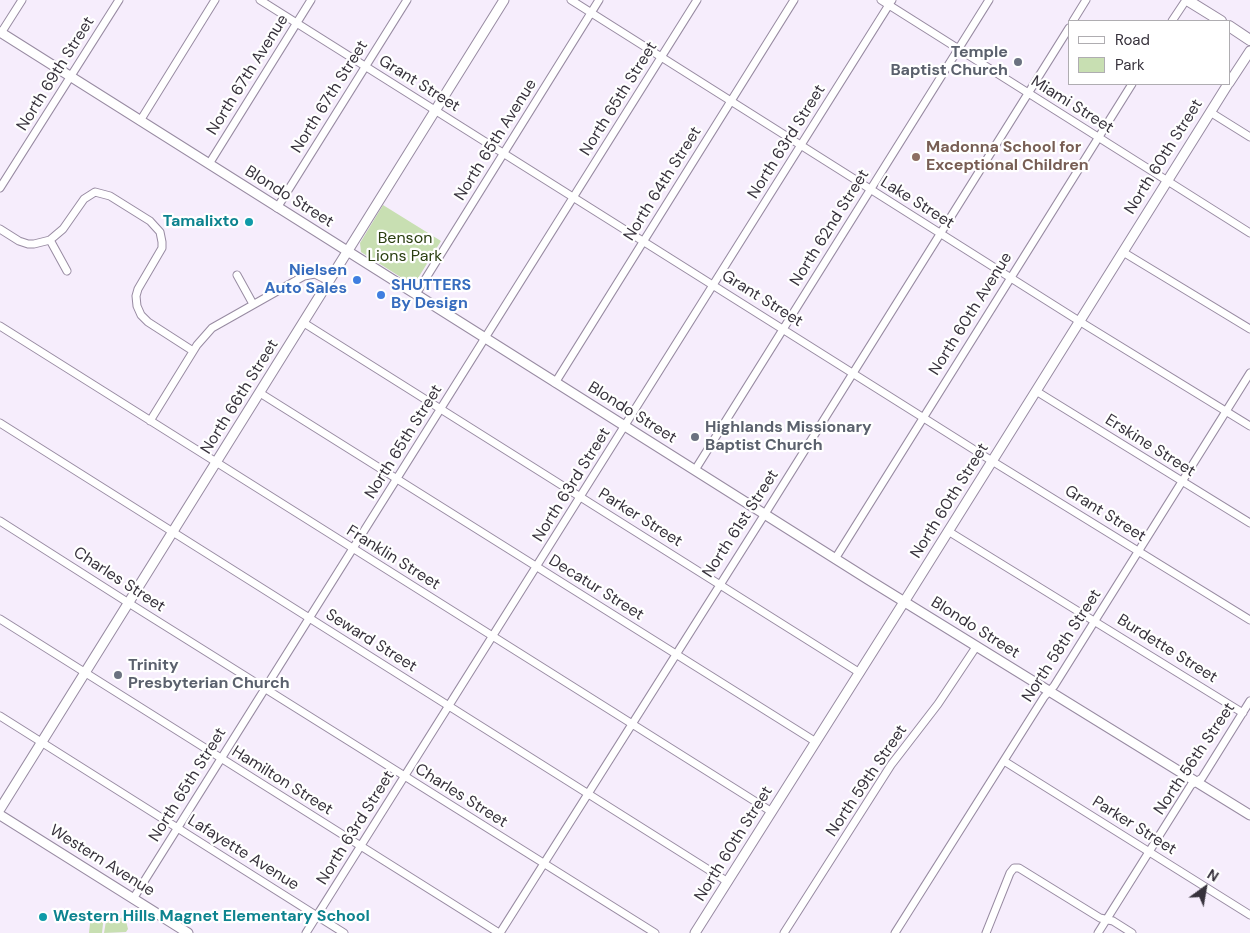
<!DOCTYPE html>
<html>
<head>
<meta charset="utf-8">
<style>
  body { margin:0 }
  #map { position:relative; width:1250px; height:933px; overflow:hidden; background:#f6edfc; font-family:"DM Sans",sans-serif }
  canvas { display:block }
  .legend { position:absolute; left:1068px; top:20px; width:162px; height:65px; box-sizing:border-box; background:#fff; border:1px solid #afadb1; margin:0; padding:6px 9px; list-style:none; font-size:15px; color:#37323c }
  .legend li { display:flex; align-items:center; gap:10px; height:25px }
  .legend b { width:25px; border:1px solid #afadb1 }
  .north { position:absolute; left:1180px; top:863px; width:50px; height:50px; -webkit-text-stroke:4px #fff; paint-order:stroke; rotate:32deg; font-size:14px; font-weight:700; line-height:20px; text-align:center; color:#37323c }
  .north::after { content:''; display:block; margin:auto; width:18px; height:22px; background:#37323c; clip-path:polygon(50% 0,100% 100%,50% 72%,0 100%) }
</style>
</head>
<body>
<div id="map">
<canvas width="1250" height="933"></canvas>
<ul class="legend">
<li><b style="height:6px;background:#fff"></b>Road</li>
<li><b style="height:14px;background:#c8dfb2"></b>Park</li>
</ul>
<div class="north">N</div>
</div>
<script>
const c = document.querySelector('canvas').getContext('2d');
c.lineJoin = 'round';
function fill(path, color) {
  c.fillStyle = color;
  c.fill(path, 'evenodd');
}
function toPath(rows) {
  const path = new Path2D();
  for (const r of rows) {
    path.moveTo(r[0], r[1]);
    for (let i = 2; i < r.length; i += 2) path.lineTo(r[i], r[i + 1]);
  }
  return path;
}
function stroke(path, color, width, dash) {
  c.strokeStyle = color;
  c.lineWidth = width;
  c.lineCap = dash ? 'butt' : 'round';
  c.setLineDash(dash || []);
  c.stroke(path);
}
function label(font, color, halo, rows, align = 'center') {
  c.font = font + ' "DM Sans",sans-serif';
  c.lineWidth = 4.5;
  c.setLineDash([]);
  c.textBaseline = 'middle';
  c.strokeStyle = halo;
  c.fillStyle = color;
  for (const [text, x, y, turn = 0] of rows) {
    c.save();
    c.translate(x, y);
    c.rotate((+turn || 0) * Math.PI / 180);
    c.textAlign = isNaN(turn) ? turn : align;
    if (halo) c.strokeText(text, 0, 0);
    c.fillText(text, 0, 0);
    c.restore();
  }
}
fill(toPath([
  [383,205,441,241,415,283,410,283,361,252,360,243],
  [91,914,104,915,102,933,89,933],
  [125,917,128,929,126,932,104,933,106,921]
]), '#c8dfb2');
const minor = toPath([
  [260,0,992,461,1250,620],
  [571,0,1079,321,1250,426],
  [881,0,1250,233],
  [1073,21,1086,0],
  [1172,21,1186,0],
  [1,33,22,0],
  [1210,112,1250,137],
  [140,121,215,0],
  [209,164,311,0],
  [0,188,119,0],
  [277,208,407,0],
  [0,229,19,241,28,244,34,244,50,240,63,229,84,199,95,192,110,196,150,221,160,232,162,242,162,248,138,289,136,296,137,306,141,315,148,322,193,351],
  [50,240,67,271],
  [1123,252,1250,329],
  [237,275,253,304],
  [416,294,599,0],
  [304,323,860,673],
  [0,326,772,812],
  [555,383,794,0],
  [1036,391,1250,523],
  [260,393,816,742],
  [150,421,197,345,212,328,304,276,315,274,329,281],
  [0,423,728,882],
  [695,470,989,0],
  [0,521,135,607,655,933],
  [948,531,1243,713],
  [835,559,1132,84],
  [0,619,499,933],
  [0,716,344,933],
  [1004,761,1250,915],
  [133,899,697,0],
  [306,933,892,0],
  [500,933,768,509,1069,28],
  [784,933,891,765,938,704,976,647],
  [895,933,1044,697,1054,686,1250,373],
  [986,933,1010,873,1014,868,1019,868,1100,918,1113,921,1132,933],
  [1098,933,1191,785,1202,778,1250,701]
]);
const tertiary = toPath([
  [1229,83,1250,51],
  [0,809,504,0],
  [0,815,188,933],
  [695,933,904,602,1228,84]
]);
const secondary = toPath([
  [0,32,869,580,1250,815]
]);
const primary = toPath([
  [1187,0,1221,21],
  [1229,26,1250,40]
]);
stroke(minor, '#988ba2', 9);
stroke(tertiary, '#988ba2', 11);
stroke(secondary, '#988ba2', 11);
stroke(primary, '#988ba2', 12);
stroke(minor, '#fff', 7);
stroke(tertiary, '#fff', 9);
stroke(secondary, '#fff', 9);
stroke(primary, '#fff', 10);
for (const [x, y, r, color] of [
  [1018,62,5,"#6b7280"],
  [916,157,5,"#8d6e63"],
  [249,222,5,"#0f9aa8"],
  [357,280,5,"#3f7fe0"],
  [381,295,5,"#3f7fe0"],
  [695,437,5,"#6b7280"],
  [118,675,5,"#6b7280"],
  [43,917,5,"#0f9aa8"]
]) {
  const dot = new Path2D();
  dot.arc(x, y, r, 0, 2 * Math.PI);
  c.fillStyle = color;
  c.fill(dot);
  stroke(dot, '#fff', 2);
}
label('bold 16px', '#5b616d', '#fff', [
  ["Temple",1008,53,"right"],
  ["Baptist Church",1008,71,"right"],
  ["Highlands Missionary",705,428],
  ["Baptist Church",705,446],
  ["Trinity",128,666],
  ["Presbyterian Church",128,684]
], 'left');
label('16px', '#37323c', '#fff', [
  ["North 69th Street",56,74,-58],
  ["North 67th Avenue",248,75,-58],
  ["Grant Street",419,84,32],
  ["North 67th Street",330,97,-58],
  ["North 65th Street",619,99,-58],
  ["Miami Street",1072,105,32],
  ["North 65th Avenue",496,140,-58],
  ["North 63rd Street",787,142,-58],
  ["North 60th Street",1164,157,-58],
  ["North 64th Street",663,184,-58],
  ["Blondo Street",289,197,32],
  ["Lake Street",917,203,32],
  ["North 62nd Street",830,228,-58],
  ["Grant Street",762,299,32],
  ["North 60th Avenue",971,314,-58],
  ["North 66th Street",240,397,-58],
  ["Blondo Street",632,413,32],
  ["North 65th Street",404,442,-58],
  ["Erskine Street",1150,446,32],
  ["North 63rd Street",572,485,-58],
  ["North 60th Street",950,501,-58],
  ["Grant Street",1105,514,32],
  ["Parker Street",640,518,32],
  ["North 61st Street",741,524,-57],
  ["Franklin Street",393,558,32],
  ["Charles Street",119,580,33],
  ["Decatur Street",596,588,32],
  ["Blondo Street",975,628,32],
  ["Seward Street",371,641,32],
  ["North 58th Street",1062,646,-57],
  ["Burdette Street",1167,649,32],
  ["North 56th Street",1195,759,-56],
  ["Hamilton Street",282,781,32],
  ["North 59th Street",867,781,-56],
  ["North 65th Street",188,785,-58],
  ["Charles Street",461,796,32],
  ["Parker Street",1134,826,32],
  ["North 63rd Street",356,828,-58],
  ["North 60th Street",734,844,-58],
  ["Lafayette Avenue",243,853,32],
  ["Western Avenue",102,861,32]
]);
label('bold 16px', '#785e54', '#fff', [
  ["Madonna School for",926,148],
  ["Exceptional Children",926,166]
], 'left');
label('bold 16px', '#0d838f', '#fff', [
  ["Tamalixto",239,222],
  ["Western Hills Magnet Elementary School",53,917,"left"]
], 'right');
label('16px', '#2b3f11', '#fff', [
  ["Benson",405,239],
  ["Lions Park",405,257]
]);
label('bold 16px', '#366cbe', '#fff', [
  ["Nielsen",347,271],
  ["Auto Sales",347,289],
  ["SHUTTERS",391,286,"left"],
  ["By Design",391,304,"left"]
], 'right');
</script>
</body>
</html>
